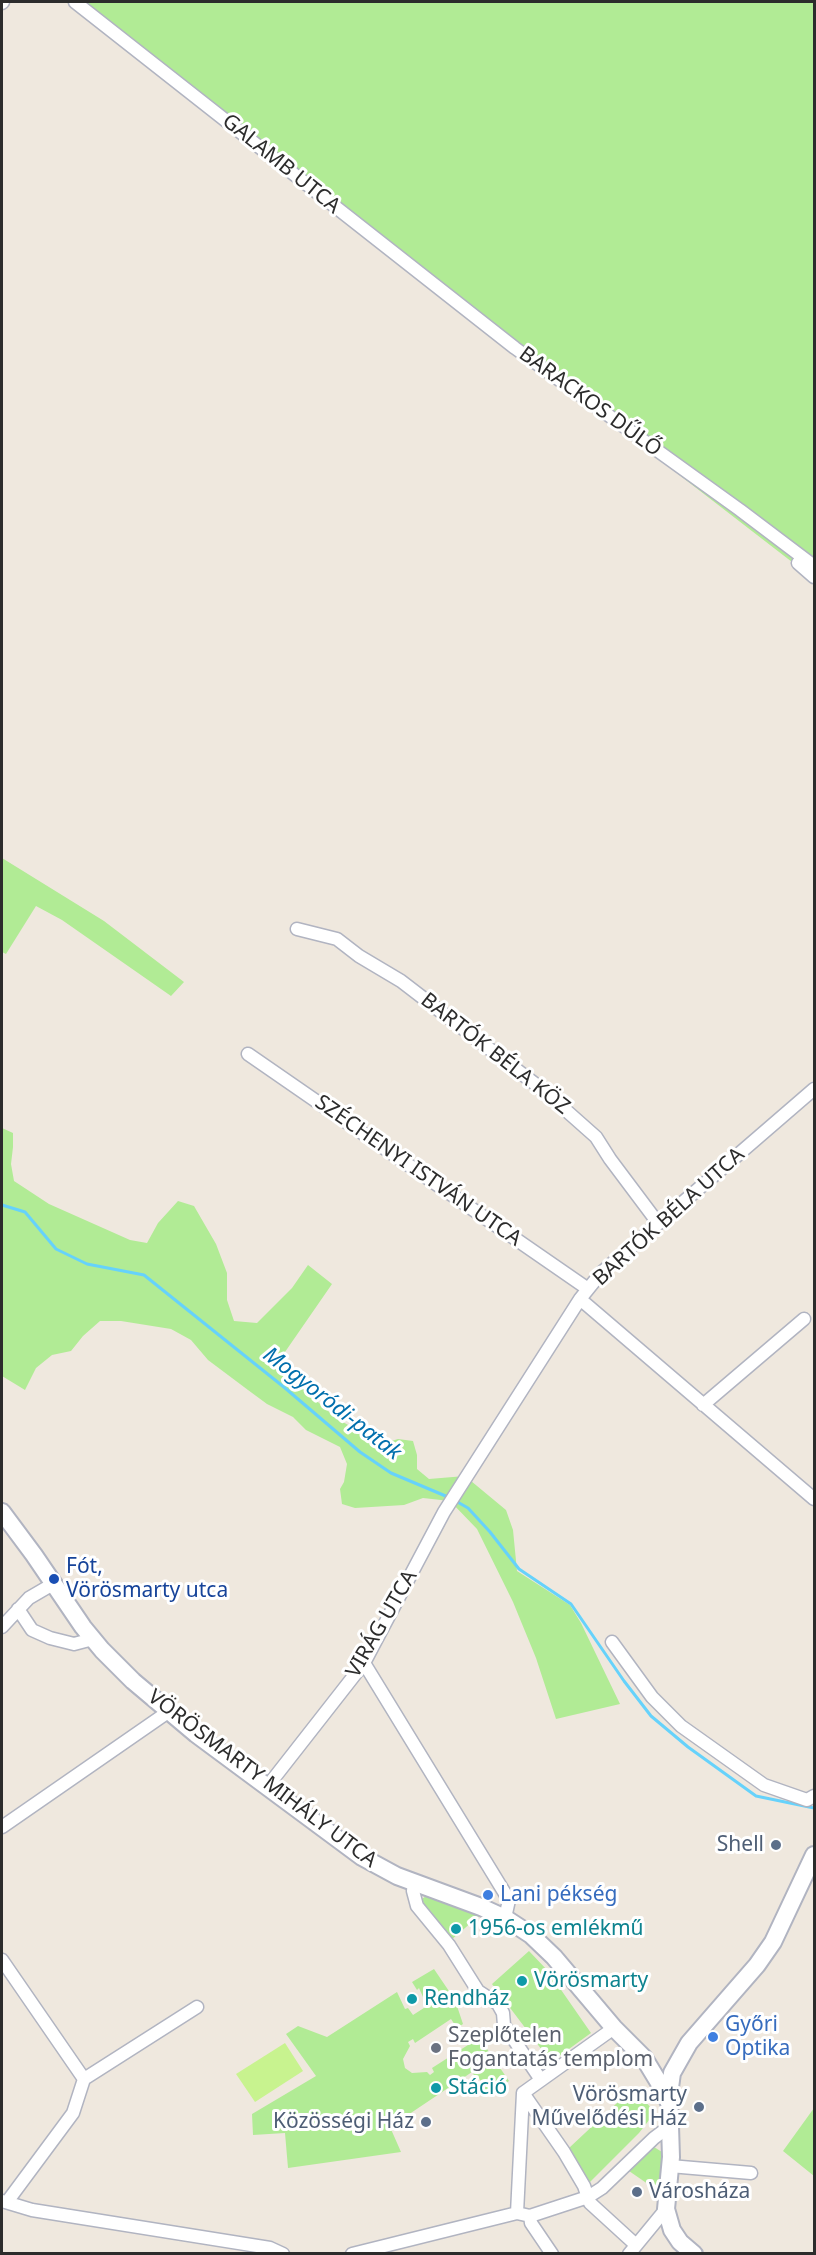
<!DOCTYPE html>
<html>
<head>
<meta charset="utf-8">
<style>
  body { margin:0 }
  #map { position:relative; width:816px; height:2255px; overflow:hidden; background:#efe8de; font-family:"Noto Sans",sans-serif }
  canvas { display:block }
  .frame { position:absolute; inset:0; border:3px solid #2c2c2c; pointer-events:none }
</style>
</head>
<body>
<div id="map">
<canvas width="816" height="2255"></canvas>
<div class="frame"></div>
</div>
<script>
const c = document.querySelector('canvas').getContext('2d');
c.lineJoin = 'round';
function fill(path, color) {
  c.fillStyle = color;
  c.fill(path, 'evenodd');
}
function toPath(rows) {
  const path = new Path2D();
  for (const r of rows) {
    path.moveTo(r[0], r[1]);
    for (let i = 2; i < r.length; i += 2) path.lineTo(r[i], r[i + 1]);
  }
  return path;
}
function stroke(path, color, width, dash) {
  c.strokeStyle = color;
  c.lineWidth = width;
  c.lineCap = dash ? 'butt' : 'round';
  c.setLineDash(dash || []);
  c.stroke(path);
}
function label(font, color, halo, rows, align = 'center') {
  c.font = font + ' "Noto Sans",sans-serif';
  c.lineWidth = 6;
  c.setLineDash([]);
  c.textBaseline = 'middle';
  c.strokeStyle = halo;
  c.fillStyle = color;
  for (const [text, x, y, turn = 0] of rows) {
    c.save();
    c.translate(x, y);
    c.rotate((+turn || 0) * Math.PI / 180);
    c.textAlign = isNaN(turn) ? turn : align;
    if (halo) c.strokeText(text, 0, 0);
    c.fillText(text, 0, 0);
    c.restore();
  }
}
fill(toPath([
  [66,2,814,2,814,579,515,348],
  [2,858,104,921,184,982,171,996,62,920,36,906,6,954,2,952],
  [2,1128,13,1133,13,1147,11,1164,14,1181,49,1204,130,1240,147,1243,158,1223,178,1201,194,1206,216,1244,227,1273,227,1300,234,1321,257,1323,292,1288,308,1265,332,1284,276,1365,336,1418,362,1433,376,1446,398,1439,413,1441,417,1455,417,1469,429,1479,465,1476,506,1510,513,1530,517,1571,570,1605,581,1623,620,1704,556,1719,536,1658,513,1602,477,1529,450,1501,423,1498,404,1505,355,1508,342,1504,340,1489,344,1482,347,1464,340,1447,306,1430,293,1417,267,1404,248,1390,208,1360,191,1340,171,1329,121,1321,100,1321,83,1336,71,1351,52,1355,36,1368,25,1390,2,1376],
  [426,1896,435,1899,479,1916,451,1940,426,1909,422,1899],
  [529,1951,548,1971,591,2033,551,2062,492,1984],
  [434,1969,455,2000,463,2024,457,2028,451,2019,415,2043,413,2039,408,2042,410,2046,403,2059,405,2068,412,2073,427,2072,430,2075,434,2072,432,2068,468,2045,463,2036,469,2032,487,2049,509,2081,488,2096,479,2078,477,2080,472,2072,457,2082,390,2127,401,2152,288,2168,285,2133,253,2135,252,2114,316,2076,286,2034,298,2026,327,2037,397,1992,405,2009,408,2008,413,2015,427,2006,419,1988,417,1990,412,1982],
  [633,2088,653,2110,653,2115,639,2133,589,2183,569,2148],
  [814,2108,814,2176,783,2151],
  [654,2147,662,2152,661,2193,629,2171]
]), '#b1eb95');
fill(toPath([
  [285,2043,303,2071,255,2102,236,2074]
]), '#c8f38f');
stroke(toPath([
  [2,1205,25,1212,56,1249,87,1264,144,1275,285,1388,360,1452,391,1473,448,1497],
  [454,1500,468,1508,490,1532,519,1569,571,1604,624,1681,651,1716,688,1747,756,1796,814,1808]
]), '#66d2fb', 3);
const street = toPath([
  [75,2,515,348,740,510,814,566],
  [2,3,3,2],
  [798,563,814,577],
  [297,929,337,939,359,956,401,981,543,1090,596,1137,610,1159,658,1223],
  [248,1054,588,1289],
  [580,1299,814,1499],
  [703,1405,804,1319],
  [18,1609,32,1630,50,1638,74,1644,93,1639],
  [2,1627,29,1598,53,1584],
  [612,1642,652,1697,681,1726,764,1785,807,1800,814,1796],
  [364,1663,509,1900,505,1918],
  [267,1787,364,1663,444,1512,580,1299,601,1273,814,1089],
  [2,1827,168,1712],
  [414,1882,413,1891,417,1906,449,1945,478,1991,498,2004,503,2013,504,2025,541,2080],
  [2,1960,84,2079,73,2113,7,2202],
  [84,2079,197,2007],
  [523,2093,564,2152,584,2186,590,2203,636,2245],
  [523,2093,614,2028],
  [670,2166,751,2173],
  [2,2201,32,2210,270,2248,283,2254],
  [517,2213,523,2093],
  [530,2216,531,2223,552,2254],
  [352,2254,517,2213,530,2216,588,2197,602,2188,654,2138,670,2126],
  [629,2254,666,2209]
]);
const secondary = toPath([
  [2,1512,34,1555,83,1627,102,1650,133,1681,196,1734,362,1857,397,1876,481,1907,505,1918,531,1935,554,1957,614,2028,644,2058,664,2091,669,2103],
  [694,2254,680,2242,672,2230,666,2209,671,2157,669,2095,672,2073,689,2043,757,1965,773,1942,814,1855]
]);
stroke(street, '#b1b4c1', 15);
stroke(secondary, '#b1b4c1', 20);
stroke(street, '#fff', 12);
stroke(secondary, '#fff', 16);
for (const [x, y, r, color] of [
  [54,1579,6,"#1a4fb4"],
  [776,1845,6,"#5c6f8a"],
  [488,1895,6,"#3f7fe0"],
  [456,1929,6,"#0f9aa8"],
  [522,1981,6,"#0f9aa8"],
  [412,1999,6,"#0f9aa8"],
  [713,2037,6,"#3f7fe0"],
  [436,2048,6,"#6b7280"],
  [436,2088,6,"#0f9aa8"],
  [699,2107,6,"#5c6f8a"],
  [426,2122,6,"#5c6f8a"],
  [637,2192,6,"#5c6f8a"]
]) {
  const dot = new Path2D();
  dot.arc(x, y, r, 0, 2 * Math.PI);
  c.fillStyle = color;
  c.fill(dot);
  stroke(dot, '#fff', 2);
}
label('21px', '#2c2c2c', '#fff', [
  ["GALAMB UTCA",281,164,39],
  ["BARACKOS DŰLŐ",590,402,36],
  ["BARTÓK BÉLA KÖZ",495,1054,38],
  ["SZÉCHENYI ISTVÁN UTCA",418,1171,35],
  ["BARTÓK BÉLA UTCA",669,1217,-42],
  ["VIRÁG UTCA",382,1624,-60],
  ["VÖRÖSMARTY MIHÁLY UTCA",262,1779,37]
]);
label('21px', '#164399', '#fff', [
  ["Fót,",66,1567],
  ["Vörösmarty utca",66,1591]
], 'left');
label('21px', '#4e5e75', '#fff', [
  ["Shell",764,1845],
  ["Vörösmarty",687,2095],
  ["Művelődési Ház",687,2119],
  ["Közösségi Ház",414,2122],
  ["Városháza",649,2192,"left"]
], 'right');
label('21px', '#366cbe', '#fff', [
  ["Lani pékség",500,1895],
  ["Győri",725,2025],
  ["Optika",725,2049]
], 'left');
label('21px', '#0d838f', '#fff', [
  ["1956-os emlékmű",468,1929],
  ["Vörösmarty",534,1981],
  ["Rendház",424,1999],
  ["Stáció",448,2088]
], 'left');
label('21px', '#5b616d', '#fff', [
  ["Szeplőtelen",448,2036],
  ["Fogantatás templom",448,2060]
], 'left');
label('italic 22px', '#006fad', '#fff', [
  ["Mogyoródi-patak",332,1404,38]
]);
</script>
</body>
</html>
